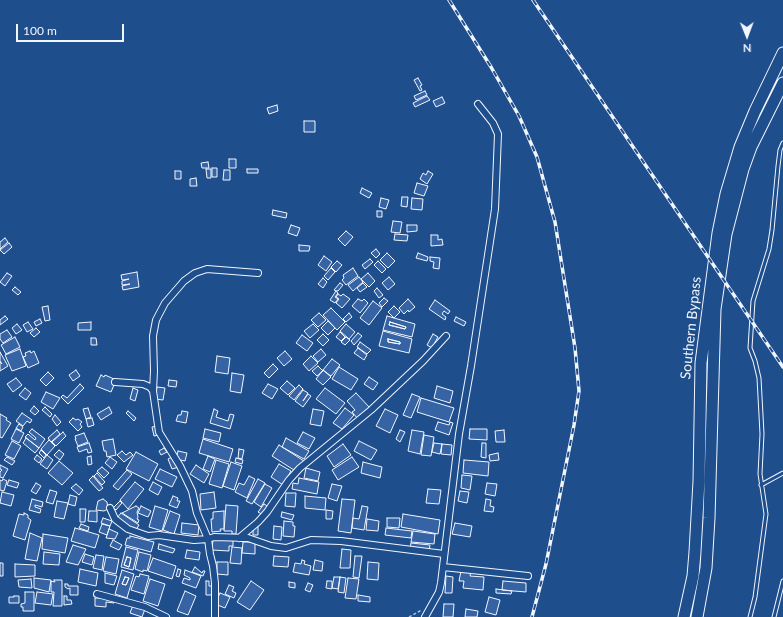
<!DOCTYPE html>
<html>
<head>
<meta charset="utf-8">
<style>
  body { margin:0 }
  #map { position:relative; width:783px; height:617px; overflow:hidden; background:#1f4e8c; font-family:Lato,sans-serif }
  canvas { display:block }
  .north { position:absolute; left:727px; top:16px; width:40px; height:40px; -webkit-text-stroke:3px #1f4e8c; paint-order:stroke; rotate:179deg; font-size:11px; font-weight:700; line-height:16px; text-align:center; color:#f2f6ff }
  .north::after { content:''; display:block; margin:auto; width:14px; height:18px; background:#f2f6ff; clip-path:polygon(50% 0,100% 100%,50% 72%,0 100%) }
  .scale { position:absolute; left:16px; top:24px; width:108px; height:18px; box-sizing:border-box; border:2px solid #f2f6ff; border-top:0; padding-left:5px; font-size:12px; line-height:14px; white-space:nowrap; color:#f2f6ff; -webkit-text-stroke:3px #1f4e8c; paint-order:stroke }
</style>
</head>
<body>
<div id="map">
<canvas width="783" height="617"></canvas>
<div class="north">N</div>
<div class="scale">100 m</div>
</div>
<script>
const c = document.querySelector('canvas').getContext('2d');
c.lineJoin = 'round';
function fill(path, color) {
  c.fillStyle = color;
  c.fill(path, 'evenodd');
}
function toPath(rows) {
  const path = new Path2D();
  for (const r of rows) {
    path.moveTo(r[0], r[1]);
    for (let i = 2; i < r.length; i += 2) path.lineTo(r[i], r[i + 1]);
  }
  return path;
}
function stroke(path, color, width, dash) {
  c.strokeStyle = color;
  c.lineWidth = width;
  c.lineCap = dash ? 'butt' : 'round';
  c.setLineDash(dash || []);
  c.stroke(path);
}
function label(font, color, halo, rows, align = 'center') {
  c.font = font + ' Lato,sans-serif';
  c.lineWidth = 3;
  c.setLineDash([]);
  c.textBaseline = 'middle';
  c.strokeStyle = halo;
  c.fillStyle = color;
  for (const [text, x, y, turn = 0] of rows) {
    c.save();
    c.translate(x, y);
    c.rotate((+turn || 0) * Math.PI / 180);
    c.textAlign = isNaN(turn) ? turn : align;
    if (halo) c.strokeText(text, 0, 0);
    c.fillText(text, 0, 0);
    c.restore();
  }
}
const building = toPath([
  [418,78,422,85,420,86,422,90,420,91,414,80,418,78],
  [425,91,427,95,416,100,414,96,425,91],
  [427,96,430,100,415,107,413,103,427,96],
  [442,97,445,103,436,107,433,101,442,97],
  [277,105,278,111,269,114,267,108,277,105],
  [304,121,315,121,315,132,304,132,304,121],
  [229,159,236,159,236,168,229,168,229,159],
  [208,162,209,168,202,168,201,163,208,162],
  [212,168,217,168,217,177,212,177,212,168],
  [206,169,211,169,211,178,207,178,206,169],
  [247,169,258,169,258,173,247,173,247,169],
  [224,170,230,170,230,180,223,180,224,170],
  [175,171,181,171,181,179,175,179,175,171],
  [428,171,433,174,427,184,420,179,423,173,426,175,428,171],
  [196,178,197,186,190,186,190,179,196,178],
  [417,183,428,186,424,196,414,193,417,183],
  [362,188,372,193,369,198,360,193,362,188],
  [402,197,408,197,407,207,401,206,402,197],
  [381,198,389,200,386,209,379,207,381,198],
  [412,198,423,199,422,210,411,209,412,198],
  [273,210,287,213,286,218,272,215,273,210],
  [377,211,382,211,382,217,377,217,377,211],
  [393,221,402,222,400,233,391,232,393,221],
  [291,225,300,228,297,236,288,233,291,225],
  [407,225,417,225,417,231,407,232,407,225],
  [346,231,353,237,345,246,338,239,346,231],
  [395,234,408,235,407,241,394,240,395,234],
  [431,235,438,235,438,240,442,239,443,245,431,246,431,235],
  [5,238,8,242,0,249,0,242,5,238],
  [9,243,12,247,4,254,0,250,9,243],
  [299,245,310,246,309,251,299,251,299,245],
  [376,249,380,254,376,258,371,253,376,249],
  [387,253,395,261,388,268,380,260,387,253],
  [418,253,428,257,427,261,416,258,418,253],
  [324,256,332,262,326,271,318,265,324,256],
  [430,257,440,258,439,269,433,268,434,262,430,261,430,257],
  [370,259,373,262,365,269,362,265,370,259],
  [337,261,342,265,336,272,331,267,337,261],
  [378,261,386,269,382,273,374,265,378,261],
  [331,268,335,272,328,280,324,276,331,268],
  [353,268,358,276,346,285,342,280,344,278,343,275,353,268],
  [137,272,139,287,123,290,122,286,130,284,122,285,122,281,129,279,122,280,121,275,137,272],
  [7,273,12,276,5,286,0,282,7,273],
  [368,273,375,281,369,287,361,279,368,273],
  [359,277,363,282,353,291,348,285,359,277],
  [389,277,395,284,388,290,382,283,389,277],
  [323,278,327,282,323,288,318,284,323,278],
  [340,283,343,285,338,291,336,291,334,290,340,283],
  [363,283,367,287,360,292,357,288,363,283],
  [15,287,21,292,18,295,12,290,15,287],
  [377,288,383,295,379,298,374,291,377,288],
  [336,291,338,293,335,297,338,299,335,303,330,300,336,291],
  [338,294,341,296,343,294,350,299,342,308,336,303,339,299,336,297,338,294],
  [384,298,388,301,382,307,379,303,384,298],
  [358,299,362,301,364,299,368,303,360,313,352,306,358,299],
  [408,299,415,307,409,312,408,310,404,314,399,308,408,299],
  [435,300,450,311,448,314,444,311,442,314,446,317,445,320,429,309,435,300],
  [373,301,382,308,369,325,360,318,373,301],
  [48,306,50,320,45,321,42,307,48,306],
  [394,306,400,312,394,318,388,312,394,306],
  [331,308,345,322,337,330,323,315,331,308],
  [319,313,326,320,318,327,311,320,319,313],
  [349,313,352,317,346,322,343,319,349,313],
  [5,316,8,319,0,325,0,320,5,316],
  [387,316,415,324,412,337,383,330,387,316],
  [390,322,406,327,405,329,389,325,390,322],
  [456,317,466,322,464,326,454,321,456,317],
  [40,319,42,323,36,326,34,322,40,319],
  [328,321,335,328,328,335,321,328,328,321],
  [28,322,33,329,27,332,23,325,28,322],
  [91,322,91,330,78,330,78,323,91,322],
  [390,322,406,327,405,329,389,325,390,322],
  [17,324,22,330,16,334,12,328,17,324],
  [313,324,319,330,310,338,304,331,313,324],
  [346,324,355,332,349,339,340,331,346,324],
  [36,328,40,332,34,337,30,333,36,328],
  [7,330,12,337,3,343,0,339,0,334,7,330],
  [383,331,412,339,409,353,379,346,383,331],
  [388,339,400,342,400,344,388,342,388,339],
  [340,332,345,337,341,341,336,337,340,332],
  [358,333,362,336,354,345,351,341,358,333],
  [323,334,329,340,323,346,317,340,323,334],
  [433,334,438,337,432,348,427,345,433,334],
  [302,335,313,343,307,351,296,343,302,335],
  [15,337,20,347,6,354,1,345,15,337],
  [346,337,350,340,345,345,341,342,346,337],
  [91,338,96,338,97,345,91,345,91,338],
  [388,339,400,342,400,344,388,342,388,339],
  [360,342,371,350,367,354,357,347,360,342],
  [358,348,367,355,364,360,354,353,358,348],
  [20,349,26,366,12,371,5,355,20,349],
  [321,349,326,355,318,362,313,356,321,349],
  [30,351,31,353,34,351,39,363,28,368,23,357,26,356,25,353,30,351],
  [285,351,292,359,284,366,277,358,285,351],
  [0,352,8,366,0,371,0,362,2,364,0,361,0,352],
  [217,356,230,358,228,374,215,372,217,356],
  [311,356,318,363,309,371,303,364,311,356],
  [332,359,340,365,331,376,323,370,332,359],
  [273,364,278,369,269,378,264,373,273,364],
  [318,366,323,371,317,376,312,371,318,366],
  [339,367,358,379,351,390,332,379,339,367],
  [76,370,80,376,73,381,69,375,76,370],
  [323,370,331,377,323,385,316,379,323,370],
  [48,372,54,378,46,386,40,380,48,372],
  [232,373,244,375,241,393,230,391,232,373],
  [101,375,104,377,105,375,114,379,112,384,114,385,111,392,96,386,101,375],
  [369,377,378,383,373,390,364,384,369,377],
  [16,378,22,385,13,392,7,384,16,378],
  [169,380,177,381,176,387,168,386,169,380],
  [287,381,295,388,288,395,280,388,287,381],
  [80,384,84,388,68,404,61,397,63,395,67,398,80,384],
  [268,384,278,389,272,399,262,393,268,384],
  [299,385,303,389,294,400,289,396,299,385],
  [437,386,453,391,450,403,434,398,437,386],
  [157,387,165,388,163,400,155,399,157,387],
  [25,388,31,393,26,400,19,395,25,388],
  [133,388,138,390,135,401,130,399,133,388],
  [325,388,345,403,336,414,316,399,325,388],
  [303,390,308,393,303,401,308,394,311,396,303,407,295,401,303,390],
  [46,392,60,398,53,409,41,402,46,392],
  [356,393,370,408,358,419,352,412,355,410,347,401,356,393],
  [412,394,420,397,411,418,403,415,412,394],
  [421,398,454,408,449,422,417,412,421,398],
  [34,406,39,411,35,415,30,411,34,406],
  [45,407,52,414,50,417,42,410,45,407],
  [109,407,112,413,101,420,97,414,109,407],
  [88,408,91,417,86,419,83,409,88,408],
  [345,408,354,415,342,429,333,423,345,408],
  [214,409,218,411,216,417,228,421,230,414,234,415,230,429,210,423,214,409],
  [313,409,324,411,321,426,310,424,313,409],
  [385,409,398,415,390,433,376,426,385,409],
  [128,411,136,418,134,421,126,413,128,411],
  [182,411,188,412,186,423,176,421,178,415,181,415,182,411],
  [22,413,32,420,30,423,27,421,23,426,16,421,22,413],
  [0,414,7,418,6,420,11,423,2,438,0,437,0,414],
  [55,415,61,422,57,426,52,419,55,415],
  [73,418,76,420,78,419,82,422,80,424,82,427,78,431,69,422,73,418],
  [92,418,94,425,88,427,86,419,92,418],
  [438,422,449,425,450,422,453,423,449,435,435,430,438,422],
  [19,424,23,427,21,431,16,428,19,424],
  [157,426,159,435,154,436,152,427,157,426],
  [16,429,24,433,19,443,11,439,16,429],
  [32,429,45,439,39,448,25,437,28,434,35,440,36,438,29,432,32,429],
  [205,429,221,433,219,442,203,438,205,429],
  [470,429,487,429,487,440,469,439,470,429],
  [57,430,60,434,51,442,48,438,57,430],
  [400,430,405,432,400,442,396,439,400,430],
  [412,430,424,432,420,454,408,451,412,430],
  [504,430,505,442,496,442,495,431,504,430],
  [63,432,66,436,56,446,52,442,63,432],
  [303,432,315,438,309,449,297,443,303,432],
  [84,433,88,442,78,446,75,439,76,439,75,436,84,433],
  [424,435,434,437,431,456,421,455,424,435],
  [26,438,39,448,35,453,23,443,26,438],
  [286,438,309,451,304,459,282,447,286,438],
  [113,439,116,455,107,457,106,451,104,451,102,441,113,439],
  [203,439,233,449,229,462,199,453,203,439],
  [49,440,55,446,47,455,41,449,49,440],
  [12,441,21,446,14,459,5,455,12,441],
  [359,441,377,450,371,460,354,451,359,441],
  [89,443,92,452,88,453,87,449,79,452,77,447,89,443],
  [434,443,442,444,440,454,432,452,434,443],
  [482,443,486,443,486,458,481,457,482,443],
  [343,444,351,455,334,467,327,456,343,444],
  [442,444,452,445,451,455,441,454,442,444],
  [279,445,304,461,297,472,272,456,279,445],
  [164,448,167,452,161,455,159,451,164,448],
  [239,449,244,450,242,459,238,458,239,449],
  [41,450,46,455,44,458,39,453,41,450],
  [59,450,64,454,60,460,54,455,59,450],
  [122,451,126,455,130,452,133,455,124,462,117,455,122,451],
  [178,451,187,453,185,461,176,459,178,451],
  [136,452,158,464,149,481,126,469,136,452],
  [498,453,499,460,490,461,489,455,498,453],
  [37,455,42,459,39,463,34,459,37,455],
  [47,455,53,460,47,469,40,464,47,455],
  [91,456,92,464,88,465,87,457,91,456],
  [208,456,215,459,210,472,203,469,208,456],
  [7,457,15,461,12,465,4,460,7,457],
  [110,457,117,462,112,469,105,463,110,457],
  [172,457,179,467,172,469,168,459,172,457],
  [352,457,359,467,338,480,332,470,352,457],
  [236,458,243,460,242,464,235,462,236,458],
  [216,460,229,464,222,488,209,484,216,460],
  [464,460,489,462,488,476,463,473,464,460],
  [59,461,73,473,62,485,48,473,59,461],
  [231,462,242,466,234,490,223,486,231,462],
  [363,462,382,467,380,478,361,473,363,462],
  [279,464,291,471,283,485,271,477,279,464],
  [0,465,8,469,3,478,0,477,0,472,2,470,0,469,0,465],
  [196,465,209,474,204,483,190,474,196,465],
  [102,467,109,473,104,478,97,471,102,467],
  [306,468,320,472,318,481,304,478,306,468],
  [160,469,177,477,172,487,155,479,160,469],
  [127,470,132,474,118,490,113,486,127,470],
  [97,473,105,482,102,485,94,476,97,473],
  [462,475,472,476,470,490,461,488,462,475],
  [93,476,103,488,99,491,89,480,93,476],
  [249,476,255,479,247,498,235,492,239,483,244,485,249,476],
  [299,478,319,482,317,494,292,489,293,483,298,484,299,478],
  [3,479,7,481,4,491,0,490,0,480,2,481,3,479],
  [258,479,265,483,252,504,246,501,258,479],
  [9,480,19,483,17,488,7,485,9,480],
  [135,482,144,489,128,509,120,500,135,482],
  [153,482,162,487,158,495,149,490,153,482],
  [36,483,41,486,36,494,31,491,36,483],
  [487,483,497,484,495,496,485,494,487,483],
  [76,484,83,490,79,495,71,488,76,484],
  [265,484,272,488,261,507,254,502,265,484],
  [332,484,342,486,337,501,328,498,332,484],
  [428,489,441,490,439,504,426,503,428,489],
  [50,490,57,492,53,504,46,502,50,490],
  [460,491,469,492,467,503,458,501,460,491],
  [2,492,14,495,11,506,0,503,2,492],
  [214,492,216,508,201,510,200,494,214,492],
  [286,493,296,493,295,507,285,506,286,493],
  [70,495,77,497,75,506,68,504,70,495],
  [173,496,178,498,177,501,180,501,177,508,169,505,173,496],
  [305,496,326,498,325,510,305,508,305,496],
  [32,499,43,502,42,507,35,505,35,507,41,509,40,513,29,510,32,499],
  [103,499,107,502,108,509,104,511,96,510,98,501,103,499],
  [342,499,355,500,351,533,338,531,342,499],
  [486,499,491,500,490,506,494,507,493,512,484,511,486,499],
  [57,501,68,503,64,519,54,517,57,501],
  [120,501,122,503,116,510,113,508,120,501],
  [264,504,269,507,263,515,258,512,264,504],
  [226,505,238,506,236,534,232,534,232,531,224,531,226,505],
  [136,506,139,508,137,512,138,517,137,519,139,520,138,523,122,513,136,506],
  [141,506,151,511,148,517,138,513,141,506],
  [155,506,168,510,162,531,149,527,155,506],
  [362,506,368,507,364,530,352,528,353,518,359,519,362,506],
  [80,509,86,509,85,522,80,522,80,509],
  [326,510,333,511,332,519,326,519,326,510],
  [89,511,97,511,97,522,88,521,89,511],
  [170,511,180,515,174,534,163,530,170,511],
  [224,511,224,529,220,529,221,531,212,532,211,519,213,519,213,512,224,511],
  [282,512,294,515,292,520,281,517,282,512],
  [24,513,28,515,28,518,31,520,25,540,13,536,19,514,24,515,24,513],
  [121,513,139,525,136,530,117,518,121,513],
  [403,514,440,520,438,534,401,527,403,514],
  [103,518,112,521,110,526,101,523,103,518],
  [387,518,400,518,399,528,387,527,387,518],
  [367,519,379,521,378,531,366,530,367,519],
  [284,521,293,522,293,526,295,526,294,537,283,536,284,521],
  [182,523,199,525,198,535,181,533,182,523],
  [455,523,472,526,470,537,452,534,455,523],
  [81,524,89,527,88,531,79,528,81,524],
  [102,524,110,526,107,535,99,532,102,524],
  [253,526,258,526,258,535,253,535,253,526],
  [274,526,282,527,281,540,273,539,274,526],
  [75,528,99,535,95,548,71,541,75,528],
  [386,528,412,531,411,538,385,535,386,528],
  [109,529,118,533,115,539,106,538,109,529],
  [413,531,435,534,434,544,411,542,413,531],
  [30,533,42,538,37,561,25,559,30,533],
  [43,534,68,538,65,553,42,549,43,534],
  [130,536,154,542,151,552,125,545,127,538,130,538,130,536],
  [213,539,233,540,233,546,229,546,229,551,212,550,213,539],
  [113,540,122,545,119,550,110,546,113,540],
  [243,542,255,542,255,554,242,553,243,542],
  [411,543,430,545,429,551,410,549,411,543],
  [159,544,175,549,173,553,158,549,159,544],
  [73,545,86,549,78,565,66,562,73,545],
  [126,547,138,550,133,570,121,567,126,547],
  [127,557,131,558,129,567,124,565,127,557],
  [232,547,242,548,241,564,230,563,232,547],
  [342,549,351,550,350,568,340,568,342,549],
  [187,550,200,552,199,560,185,558,187,550],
  [44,552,60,554,59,565,43,564,44,552],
  [139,552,151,555,147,571,143,570,143,572,135,569,139,552],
  [85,554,94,557,92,565,82,562,85,554],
  [96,555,104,556,102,570,93,568,96,555],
  [274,556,289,557,288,567,273,566,274,556],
  [355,556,362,556,359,578,353,577,355,556],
  [106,557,119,559,116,574,103,571,106,557],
  [127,557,131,558,129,567,124,565,127,557],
  [153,558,176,566,172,579,148,571,153,558],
  [302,560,305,561,304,564,311,566,309,575,293,572,295,563,301,564,302,560],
  [315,560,323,562,322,571,313,570,315,560],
  [217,562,228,562,228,575,217,574,217,562],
  [368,562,379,563,378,580,367,579,368,562],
  [0,563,3,563,3,576,0,576,0,563],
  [15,564,35,565,35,576,15,577,15,564],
  [195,567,202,573,203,571,205,571,203,576,192,572,195,567],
  [80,569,98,573,96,586,78,582,80,569],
  [178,569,181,570,179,577,176,576,178,569],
  [122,570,134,574,127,598,115,594,122,570],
  [125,577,129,578,126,585,122,584,125,577],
  [185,570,201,576,196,588,182,583,184,578,190,580,190,578,184,575,185,570],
  [461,571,471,572,470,576,484,577,483,590,463,588,464,581,459,581,461,571],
  [105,573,117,576,114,585,105,583,105,573],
  [140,574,149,576,144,594,131,590,136,576,139,577,140,574],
  [446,576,453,577,452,593,445,593,446,576],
  [125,577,129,578,126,585,122,584,125,577],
  [334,577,340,577,338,589,332,588,334,577],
  [340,577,346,578,344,593,338,592,340,577],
  [34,578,51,580,49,592,34,588,34,578],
  [348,578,359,579,356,599,345,598,348,578],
  [31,579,32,588,19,587,18,580,31,579],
  [150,579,165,584,158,606,143,601,150,579],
  [54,580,62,580,62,606,53,606,54,592,51,592,51,581,55,582,54,580],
  [206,581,209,581,209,586,213,586,214,595,206,595,206,581],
  [251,581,264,590,250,610,237,602,251,581],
  [327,581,332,581,332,589,326,588,327,581],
  [503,581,526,583,526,592,502,590,503,581],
  [289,582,295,583,295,588,289,587,289,582],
  [308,583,313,585,310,592,305,590,308,583],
  [65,584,68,584,68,586,78,586,78,595,70,595,70,588,68,589,65,587,65,584],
  [229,585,234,587,232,591,236,593,234,598,225,594,229,585],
  [496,589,512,591,511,594,496,593,496,589],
  [185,591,196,596,188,615,177,611,185,591],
  [25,592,34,592,34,611,23,611,23,607,21,607,21,604,25,603,25,592],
  [37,592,53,594,51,605,35,603,37,592],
  [220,593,230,597,225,608,215,604,220,593],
  [358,595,370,597,370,602,358,601,358,595],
  [14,596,19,596,19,603,9,603,9,597,14,597,14,596],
  [64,596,67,596,67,600,71,600,72,604,64,605,64,596],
  [489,597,500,600,496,615,485,612,489,597],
  [95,598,106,598,112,600,114,603,106,602,106,607,95,606,95,598],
  [444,604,454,604,453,617,443,617,444,604],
  [133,605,141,609,142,608,145,609,142,617,130,613,133,605],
  [466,609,478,611,477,617,465,617,466,609]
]);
fill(building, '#3563a3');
stroke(building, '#f2f6ff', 1);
const service = toPath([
  [761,485,783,473],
  [750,617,755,597,766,514,760,474,762,434,759,378,755,361,750,348,751,332,753,301,769,249,772,230,778,166,780,150,783,143],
  [774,617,783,581]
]);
const minor = toPath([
  [115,382,143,384,150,387,153,391,159,432,180,466,192,491,197,513,208,539,210,554,213,566,215,583,215,617],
  [153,391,154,371,153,336,156,320,165,303,184,281,195,273,207,269,258,273],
  [110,508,115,519,128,529,148,536,159,535,194,540,208,539,214,537,248,538,271,546,286,548,311,540,341,541,444,554],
  [239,538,258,522,267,512,289,480,300,468,371,410,423,361,446,336],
  [443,567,528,576],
  [97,594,145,607,166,617],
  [425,617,439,592,441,583,459,434,471,366,495,209,498,134,493,123,478,104]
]);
const trunk = toPath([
  [684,617,693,576,695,552,699,481,701,363,718,233,726,194,740,147,755,111,783,53],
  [697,617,706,568,709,518,715,309,726,234,743,169,751,147,783,83]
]);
stroke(service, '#f2f6ff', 5);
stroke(minor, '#f2f6ff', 8);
stroke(trunk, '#f2f6ff', 13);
stroke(toPath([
  [409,617,420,611,421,612]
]), '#b3c4dc', 1.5, [3, 2]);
stroke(service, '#1f4e8c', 3);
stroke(minor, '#1f4e8c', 6);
stroke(trunk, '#1f4e8c', 11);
const rail = toPath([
  [449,0,491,67,519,116,537,157,555,222,575,348,579,391,574,425,546,564,532,617],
  [533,0,783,367]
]);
stroke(rail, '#f2f6ff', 3.5);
stroke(rail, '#1f4e8c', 2, [6]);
label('14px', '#f2f6ff', '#1f4e8c', [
  ["Southern Bypass",691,328,-84]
]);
</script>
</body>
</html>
